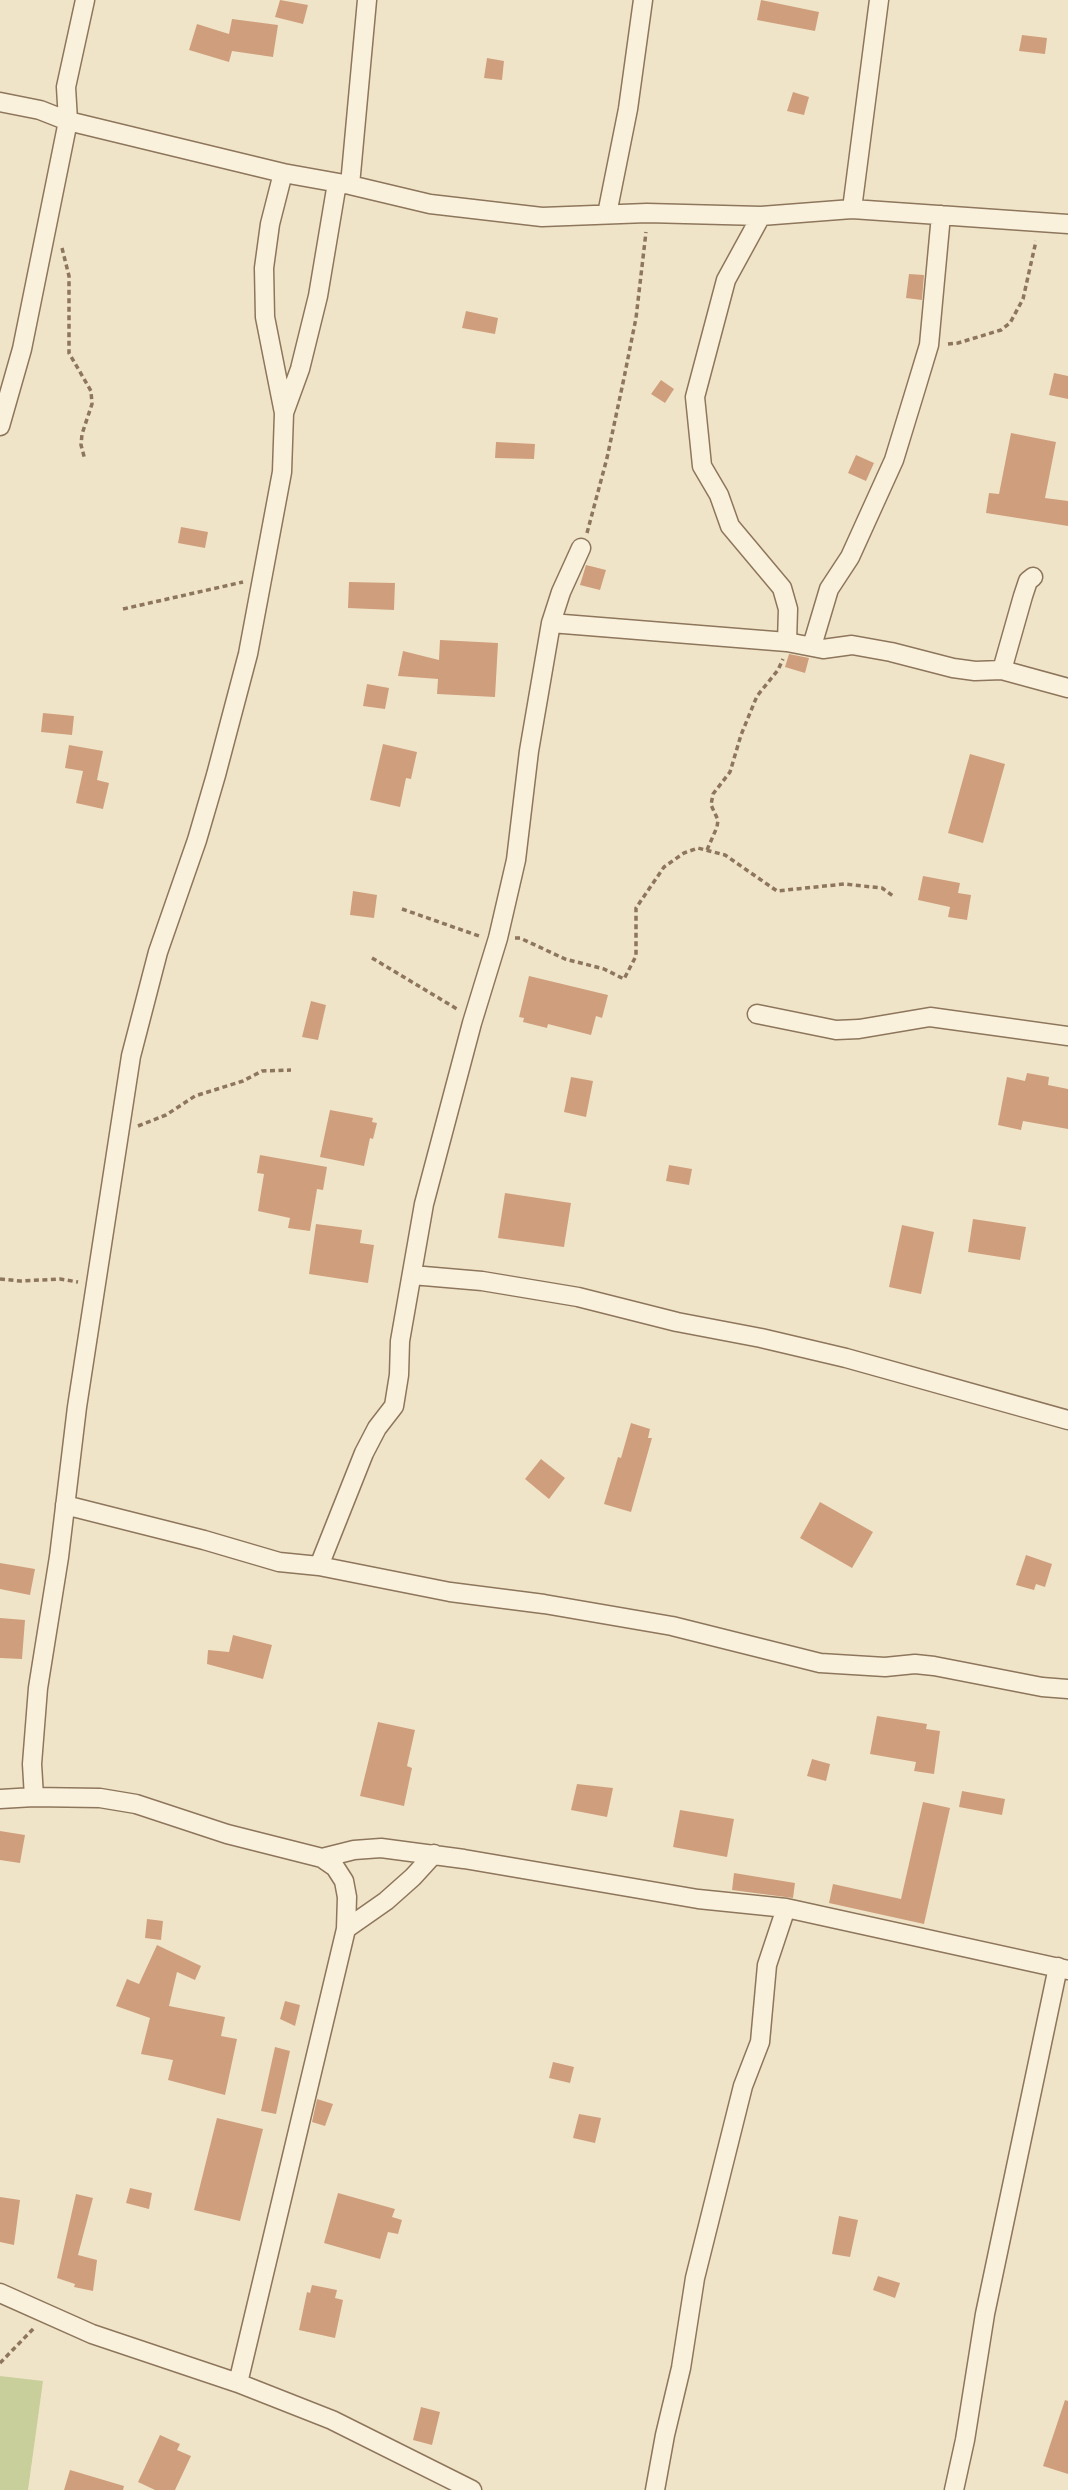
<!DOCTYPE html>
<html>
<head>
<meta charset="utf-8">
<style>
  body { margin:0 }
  canvas { display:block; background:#f0e4c8 }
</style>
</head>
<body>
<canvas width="1068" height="2490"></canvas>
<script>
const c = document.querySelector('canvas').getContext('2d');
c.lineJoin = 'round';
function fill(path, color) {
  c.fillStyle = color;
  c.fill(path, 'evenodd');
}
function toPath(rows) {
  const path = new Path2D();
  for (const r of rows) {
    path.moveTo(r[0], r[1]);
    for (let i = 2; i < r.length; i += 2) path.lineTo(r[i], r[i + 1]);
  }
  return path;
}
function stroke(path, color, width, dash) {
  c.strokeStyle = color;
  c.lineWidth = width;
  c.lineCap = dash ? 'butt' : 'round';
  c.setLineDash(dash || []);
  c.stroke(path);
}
fill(toPath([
  [0,2376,43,2381,28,2490,0,2490]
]), '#c9cf9b');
fill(toPath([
  [280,0,308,5,303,24,275,17],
  [761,0,819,12,815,31,757,20],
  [232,19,278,25,273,57,232,51,229,62,189,50,197,24,229,34],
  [1022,35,1047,38,1045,54,1019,51],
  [487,58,504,61,502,80,484,78],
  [793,92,809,97,804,115,787,111],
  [909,274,924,275,922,300,906,298],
  [466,311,498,318,495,334,462,328],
  [1054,373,1068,376,1068,399,1049,395],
  [661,380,674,389,665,403,651,394],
  [1011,433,1056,442,1045,498,1068,501,1068,526,986,513,989,493,999,494],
  [496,442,535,444,534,459,495,458],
  [856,455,874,463,866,481,848,473],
  [181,527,208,532,205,548,178,543],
  [586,565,606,570,600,590,580,585],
  [349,582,395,583,394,610,348,608],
  [440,640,498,643,495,697,437,694,438,679,398,676,403,651,439,660],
  [789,654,809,658,805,673,785,667],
  [367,684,389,688,385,709,363,706],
  [43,713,74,716,72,735,41,732],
  [383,744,417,752,411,779,406,778,400,807,370,800],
  [69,745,103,751,97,780,109,783,103,809,76,803,83,771,65,768],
  [970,754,1005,764,983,843,948,833],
  [923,876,960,883,958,893,971,895,967,920,948,917,950,907,918,900],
  [353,891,377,895,374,918,350,915],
  [529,976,608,995,602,1018,596,1016,591,1035,548,1024,547,1028,523,1022,524,1018,519,1017],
  [311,1001,326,1005,318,1040,302,1037],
  [1027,1073,1049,1077,1048,1085,1068,1089,1068,1129,1023,1121,1021,1130,998,1125,1007,1077,1025,1081],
  [571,1077,593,1081,586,1117,564,1112],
  [330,1110,373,1118,372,1122,377,1123,373,1139,370,1138,364,1166,320,1157],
  [260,1155,327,1167,323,1190,317,1189,310,1231,288,1228,290,1218,258,1211,264,1174,257,1173],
  [669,1165,692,1169,689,1185,666,1181],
  [505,1193,571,1203,564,1247,498,1238],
  [973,1219,1026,1227,1020,1260,968,1252],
  [316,1224,362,1230,360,1243,374,1245,368,1283,309,1274],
  [902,1225,934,1232,921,1294,889,1287],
  [631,1423,650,1429,648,1438,652,1438,631,1512,604,1504,618,1457,621,1458],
  [541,1459,565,1478,549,1499,525,1479],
  [820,1502,873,1532,852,1568,800,1538],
  [1026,1555,1052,1564,1045,1587,1036,1584,1034,1590,1016,1585],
  [0,1563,35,1569,30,1595,0,1589],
  [0,1618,25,1620,22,1659,0,1658],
  [233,1635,272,1645,263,1679,207,1664,208,1650,229,1652],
  [877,1716,927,1724,926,1729,940,1731,934,1774,914,1771,916,1762,870,1754],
  [378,1722,415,1730,407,1766,412,1768,404,1806,360,1796],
  [812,1759,830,1764,826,1781,807,1776],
  [577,1784,613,1788,607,1817,571,1810],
  [962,1791,1005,1799,1002,1815,959,1807],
  [923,1802,950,1808,924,1924,829,1903,833,1884,901,1899],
  [680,1810,734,1819,727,1857,673,1847],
  [0,1831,25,1835,20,1863,0,1860],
  [734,1873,795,1883,793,1898,732,1890],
  [147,1919,163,1921,161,1940,145,1938],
  [157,1945,201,1966,195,1980,177,1972,169,2006,225,2017,221,2036,237,2039,225,2095,168,2080,173,2060,141,2054,150,2018,116,2006,127,1979,139,1984],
  [285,2001,300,2005,295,2026,280,2019],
  [275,2047,290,2051,276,2114,261,2111],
  [553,2062,574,2067,570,2083,549,2078],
  [317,2099,333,2104,325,2126,312,2122],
  [579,2114,601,2118,595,2143,573,2138],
  [217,2118,263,2129,240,2221,194,2210],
  [130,2188,152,2193,149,2209,126,2203],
  [338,2193,395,2209,392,2217,402,2220,398,2234,388,2232,380,2259,324,2243],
  [76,2194,93,2198,78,2255,97,2260,93,2291,74,2287,75,2284,57,2278],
  [0,2197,20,2200,14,2245,0,2242],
  [839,2216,858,2220,850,2257,832,2254],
  [878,2276,900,2283,895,2298,873,2290],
  [312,2285,337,2290,335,2298,343,2300,335,2338,299,2330,307,2292,310,2293],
  [1065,2400,1068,2401,1068,2474,1043,2466],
  [421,2407,440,2412,432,2445,413,2440],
  [160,2435,180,2444,177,2450,191,2456,175,2490,155,2490,138,2482],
  [70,2470,124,2486,123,2490,64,2490]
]), '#cf9f7d');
const street = toPath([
  [0,102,40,110,68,121,283,173,350,185,430,204,542,217,647,213,761,216,852,209,1068,224],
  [350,185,367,0],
  [852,209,879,0],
  [607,214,628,109,643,0],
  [761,216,726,280,695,397,702,466,719,495,730,526,782,588,788,609,787,642],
  [284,413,300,369,318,296,337,183],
  [0,426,22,349,68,121,66,87,85,0],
  [1033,577,1028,581,1023,596,1002,670,1068,688],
  [551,623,787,642,823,649,852,645,891,652,953,668,975,671,1002,670],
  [812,646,829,589,850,557,894,460,916,388,929,345,941,215],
  [757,1014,836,1030,859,1029,930,1017,1068,1036],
  [412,1275,482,1281,578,1297,677,1322,761,1338,846,1358,1068,1420],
  [65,1505,204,1540,279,1562,319,1566,450,1592,544,1604,672,1626,820,1663,885,1667,915,1664,934,1666,1042,1687,1068,1689],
  [319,1566,364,1453,377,1428,394,1406,399,1375,400,1341,424,1204,472,1023,498,938,516,860,529,751,551,623,561,592,581,548],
  [34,1797,32,1764,38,1688,59,1557,77,1407,131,1056,158,952,197,840,216,775,248,654,282,472,284,413,265,317,264,268,270,224,283,173],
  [0,1799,34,1797,100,1798,136,1804,227,1834,322,1858,335,1867,344,1881,347,1897,346,1929,238,2383],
  [322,1858,354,1850,381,1848,464,1859,698,1899,786,1908,1068,1970],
  [346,1929,386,1901,413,1877,434,1854],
  [0,2293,92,2334,238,2383,332,2420,472,2490],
  [655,2490,665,2435,681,2368,695,2278,743,2086,760,2042,767,1965,786,1908],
  [954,2490,965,2440,985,2314,1058,1967]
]);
stroke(street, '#8d765c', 21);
stroke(toPath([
  [62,248,69,276,69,353,91,391,92,404,82,434,81,445,85,460],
  [948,344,958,343,1001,330,1010,323,1023,299,1036,241],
  [587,533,607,458,624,378,636,318,646,232],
  [123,609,243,582],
  [707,850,717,827,718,820,711,805,713,794,730,772,741,735,757,696,778,670,783,659],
  [402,909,479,936],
  [515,938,520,938,565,959,604,969,624,979,636,956,636,908,664,867,684,853,698,848,725,855,777,891,844,884,882,888,893,896],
  [372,958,457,1009],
  [138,1126,166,1115,195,1096,243,1081,262,1071,291,1070],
  [0,1279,20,1281,60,1279,78,1282],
  [0,2363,35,2327]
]), '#8d765c', 3.5, [5, 3.5]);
stroke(street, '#faf1dc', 18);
</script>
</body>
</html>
